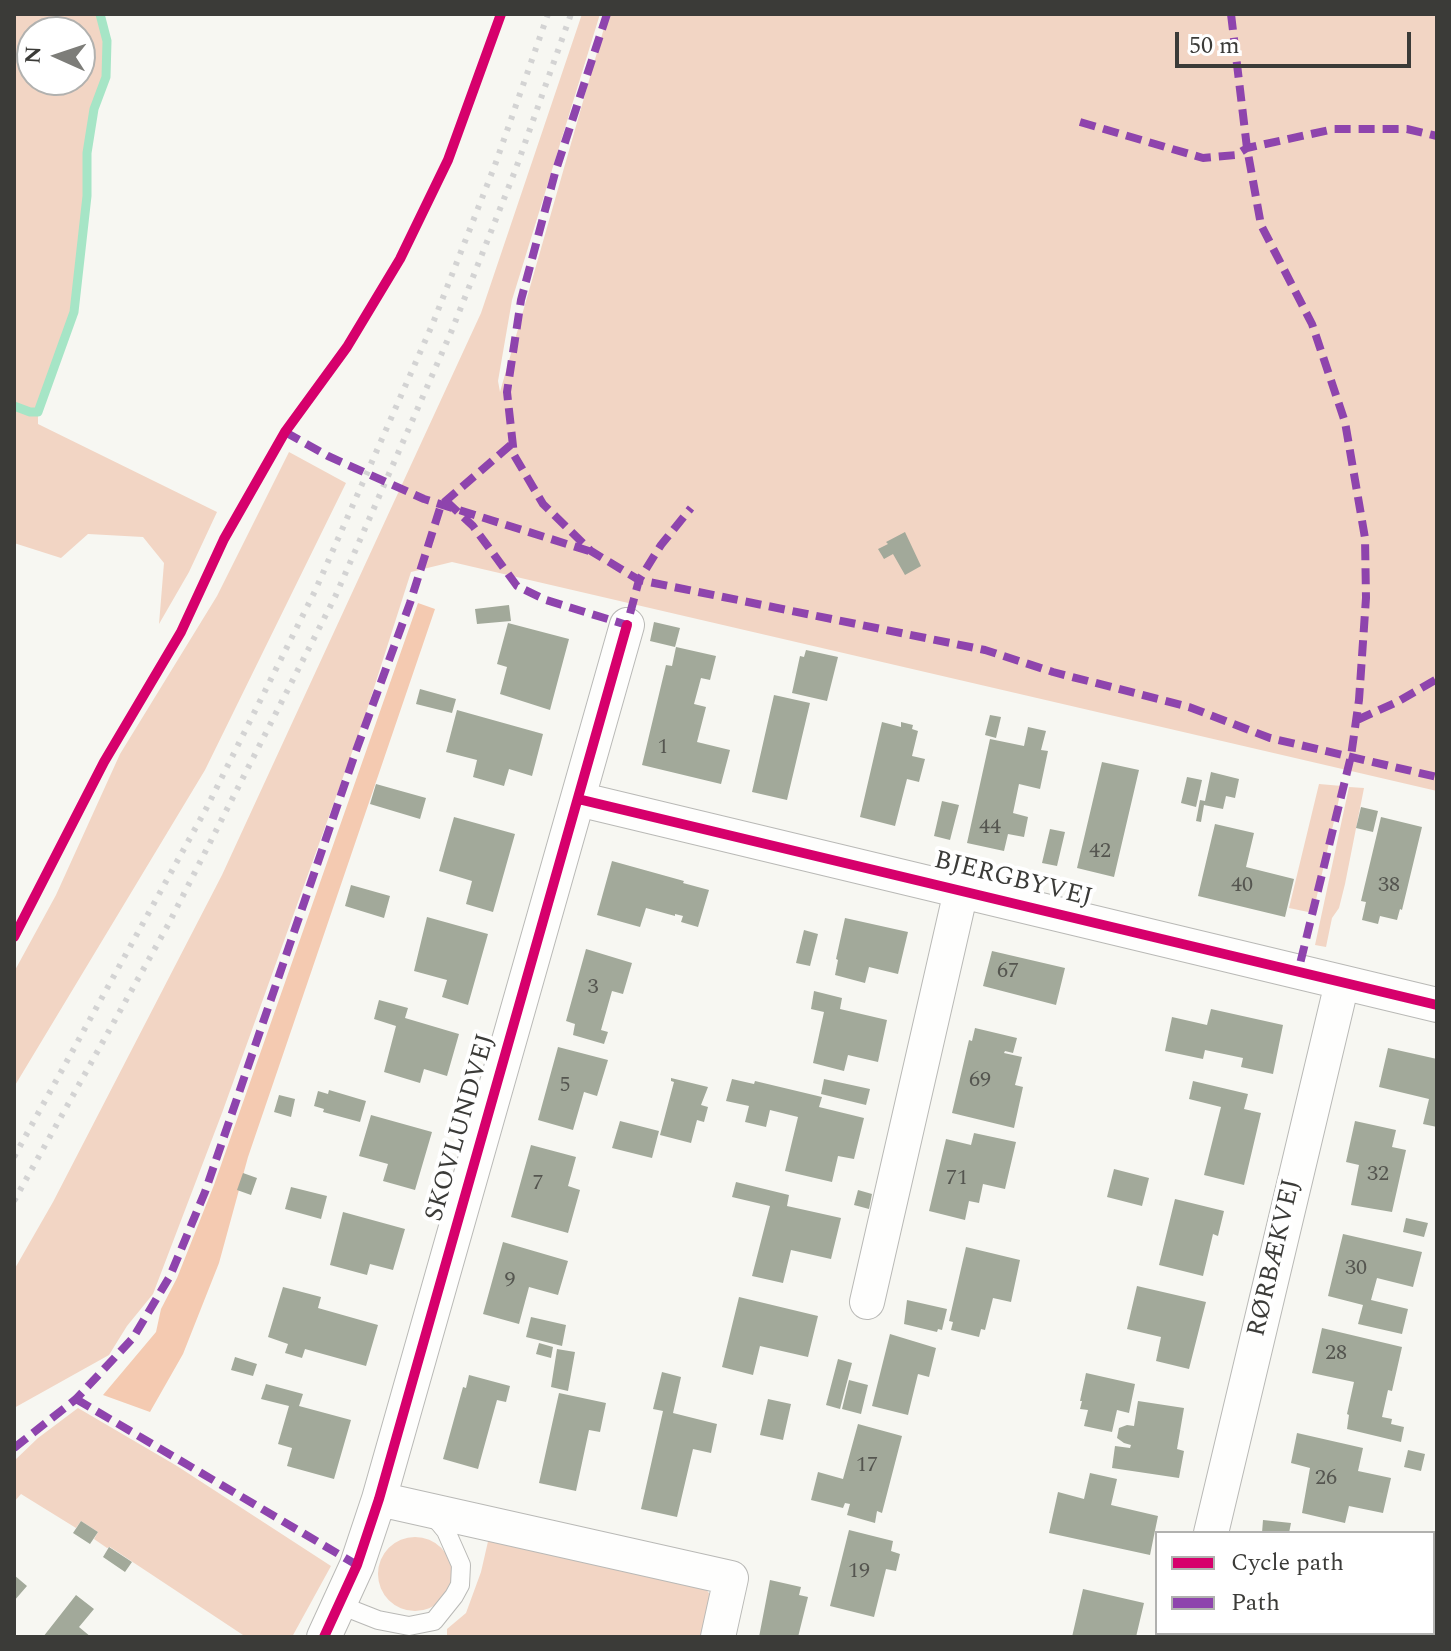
<!DOCTYPE html>
<html>
<head>
<meta charset="utf-8">
<style>
  body { margin:0 }
  #map { position:relative; width:1451px; height:1651px; overflow:hidden; background:#f7f7f2; font-family:Spectral,serif }
  canvas { display:block }
  .frame { position:absolute; inset:0; border:16px solid #3b3b38; pointer-events:none }
  .legend { position:absolute; left:1155px; top:1531px; width:280px; height:104px; box-sizing:border-box; background:#fff; border:2px solid #b1b1af; margin:0; padding:10px 14px; list-style:none; font-size:24px; color:#3b3b38 }
  .legend li { display:flex; align-items:center; gap:16px; height:40px }
  .legend b { width:40px; border:2px solid #b1b1af }
  .north { position:absolute; left:16px; top:16px; width:80px; height:80px; box-sizing:border-box; background:#fff; border:2px solid #b1b1af; border-radius:50%; rotate:273deg; font-size:22px; font-weight:700; line-height:32px; text-align:center; color:#3b3b38 }
  .north::after { content:''; display:block; margin:auto; width:28px; height:36px; background:#7d7d79; clip-path:polygon(50% 0,100% 100%,50% 72%,0 100%) }
  .scale { position:absolute; left:1175px; top:32px; width:236px; height:36px; box-sizing:border-box; border:4px solid #3b3b38; border-top:0; padding-left:10px; font-size:24px; line-height:28px; white-space:nowrap; color:#3b3b38; -webkit-text-stroke:6px #fff; paint-order:stroke }
</style>
</head>
<body>
<div id="map">
<canvas width="1451" height="1651"></canvas>
<div class="frame"></div>
<ul class="legend">
<li><b style="height:10px;background:#d6006c"></b>Cycle path</li>
<li><b style="height:10px;background:#8e44ad"></b>Path</li>
</ul>
<div class="north">N</div>
<div class="scale">50 m</div>
</div>
<script>
const c = document.querySelector('canvas').getContext('2d');
c.lineJoin = 'round';
function fill(path, color) {
  c.fillStyle = color;
  c.fill(path, 'evenodd');
}
function toPath(rows) {
  const path = new Path2D();
  for (const r of rows) {
    if (r.length === 3) {
      path.moveTo(r[0] + r[2], r[1]);
      path.arc(r[0], r[1], r[2], 0, 2 * Math.PI);
      continue;
    }
    path.moveTo(r[0], r[1]);
    for (let i = 2; i < r.length; i += 2) path.lineTo(r[i], r[i + 1]);
  }
  return path;
}
function stroke(path, color, width, dash) {
  c.strokeStyle = color;
  c.lineWidth = width;
  c.lineCap = dash ? 'butt' : 'round';
  c.setLineDash(dash || []);
  c.stroke(path);
}
function label(font, color, halo, rows, align = 'center') {
  c.font = font + ' Spectral,serif';
  c.lineWidth = 8;
  c.setLineDash([]);
  c.textBaseline = 'middle';
  c.strokeStyle = halo;
  c.fillStyle = color;
  for (const [text, x, y, turn = 0] of rows) {
    c.save();
    c.translate(x, y);
    c.rotate((+turn || 0) * Math.PI / 180);
    c.textAlign = isNaN(turn) ? turn : align;
    if (halo) c.strokeText(text, 0, 0);
    c.fillText(text, 0, 0);
    c.restore();
  }
}
fill(toPath([
  [14,14,100,14,107,41,106,77,94,109,87,153,87,196,74,312,38,412,38,424,217,512,189,572,159,624,164,563,143,537,88,534,61,558,14,543],
  [32,32,80,32,80,80,32,80],
  [582,14,600,14,512,300,498,381,500,392,608,14,1437,14,1437,791,452,562,411,572,364,719,222,1113,153,1294,127,1326,109,1355,14,1408,14,1270,53,1202,222,875,481,313],
  [289,452,346,483,205,770,14,1087,14,972,56,895,120,754,217,596],
  [1319,784,1342,786,1313,913,1289,908],
  [1349,787,1364,788,1345,884,1339,908,1332,918,1326,947,1315,945],
  [78,1408,177,1466,331,1566,292,1637,246,1637,110,1547,107,1548,94,1539,98,1532,81,1521,76,1528,21,1494,14,1502,14,1461,38,1438],
  [489,1537,706,1589,715,1602,704,1637,447,1637,447,1629,466,1613,481,1572],
  [415,1574,37]
]), '#f2d5c4');
fill(toPath([
  [418,603,435,609,248,1157,219,1263,183,1354,150,1412,103,1395,156,1332,161,1309,177,1278,214,1185]
]), '#f4cab1');
stroke(toPath([
  [14,406,30,412,38,412,74,312,87,196,87,153,94,109,106,77,107,41,100,14]
]), '#a6e5c6', 9);
fill(toPath([
  [905,532,921,566,905,575,893,554,884,559,878,549,888,544,886,542],
  [509,605,511,621,477,624,475,609],
  [654,622,680,628,675,647,650,641],
  [508,623,569,639,550,710,500,694,507,667,497,664],
  [676,647,716,656,710,680,701,678,694,704,706,707,697,742,730,750,721,784,642,765,666,665,672,666],
  [806,650,838,657,827,701,792,693,800,656,804,657],
  [420,689,456,699,452,713,416,704],
  [774,695,810,703,787,800,752,792],
  [457,710,543,734,532,776,509,769,504,786,473,777,477,760,446,752],
  [990,715,1001,717,996,738,985,735],
  [882,722,901,727,901,722,913,725,912,729,918,731,912,756,925,759,919,782,907,779,895,826,860,817],
  [1028,727,1046,731,1041,750,1048,751,1040,789,1019,784,1013,813,1028,817,1024,837,1008,834,1004,851,967,843,990,739,1024,746],
  [1102,762,1139,770,1114,877,1077,868],
  [1211,772,1239,779,1235,798,1226,796,1223,809,1204,805,1201,822,1196,821,1200,800,1205,801],
  [1187,777,1202,780,1196,807,1181,803],
  [376,784,426,798,420,819,370,804],
  [942,801,959,805,950,840,934,836],
  [1361,807,1378,811,1373,832,1356,828],
  [454,817,515,834,493,912,466,904,472,881,439,871],
  [1381,817,1422,827,1402,910,1400,909,1397,920,1380,916,1378,924,1362,920,1366,902,1361,901],
  [1215,824,1254,833,1246,867,1294,879,1285,917,1198,896],
  [1050,829,1065,832,1057,866,1042,863],
  [612,861,684,881,683,883,709,890,698,927,681,922,683,916,675,914,675,916,646,908,640,927,597,915],
  [351,885,390,896,384,918,345,906],
  [427,917,488,934,468,1005,442,997,447,980,414,971],
  [845,918,908,932,898,974,869,967,865,983,835,975,838,960,836,959],
  [804,930,818,934,810,966,796,963],
  [586,949,632,963,623,994,612,991,601,1030,608,1032,604,1044,573,1035,575,1024,566,1021],
  [992,951,1065,968,1056,1005,983,986],
  [814,991,842,998,840,1009,887,1020,878,1062,848,1055,844,1071,813,1063,824,1012,811,1009],
  [379,1000,408,1008,405,1018,459,1034,447,1076,424,1069,420,1083,384,1072,396,1026,374,1019],
  [1211,1009,1283,1025,1273,1074,1241,1067,1243,1058,1205,1050,1203,1059,1165,1051,1172,1017,1207,1025],
  [975,1028,1017,1038,1013,1053,1005,1051,1004,1053,1022,1057,1015,1085,1023,1087,1014,1128,952,1113,969,1040,972,1041],
  [558,1047,608,1060,597,1096,584,1092,573,1130,538,1120],
  [1388,1048,1437,1059,1437,1127,1423,1124,1429,1099,1379,1087],
  [671,1078,708,1087,701,1105,708,1107,704,1122,697,1120,691,1143,660,1135,674,1082,671,1081],
  [732,1079,754,1084,755,1081,822,1097,819,1107,864,1118,854,1159,838,1156,832,1182,785,1171,798,1117,770,1110,766,1127,745,1122,749,1106,726,1101],
  [824,1079,870,1089,866,1105,821,1094],
  [1193,1081,1248,1094,1244,1109,1261,1113,1244,1185,1204,1175,1221,1107,1189,1099],
  [329,1090,366,1101,360,1122,323,1112,324,1109,314,1106,318,1091,328,1094],
  [279,1095,295,1099,291,1117,274,1112],
  [371,1115,432,1132,415,1190,383,1181,388,1164,359,1156],
  [620,1121,659,1131,652,1158,612,1148],
  [1355,1121,1396,1130,1392,1147,1406,1150,1392,1212,1351,1205,1359,1165,1346,1162],
  [974,1133,1016,1142,1005,1189,983,1184,979,1203,969,1201,965,1220,929,1211,946,1139,971,1145],
  [531,1145,576,1157,568,1186,580,1190,568,1233,511,1217],
  [1114,1169,1149,1178,1142,1206,1107,1197],
  [243,1173,257,1178,251,1195,237,1190],
  [736,1182,789,1195,787,1206,841,1218,831,1259,791,1250,783,1283,752,1276,770,1206,732,1197],
  [291,1187,327,1196,321,1219,285,1209],
  [858,1190,872,1194,869,1209,854,1205],
  [1175,1199,1224,1211,1218,1236,1213,1234,1203,1276,1159,1265],
  [343,1212,405,1229,393,1270,370,1264,367,1275,330,1265],
  [1406,1218,1428,1223,1424,1237,1403,1232],
  [1343,1234,1422,1252,1413,1287,1377,1278,1371,1300,1408,1309,1402,1334,1358,1324,1363,1305,1328,1296],
  [503,1242,568,1261,558,1295,529,1287,519,1324,483,1314],
  [966,1247,1020,1260,1011,1302,993,1298,985,1330,981,1329,979,1337,951,1330,953,1322,949,1321],
  [1137,1286,1206,1302,1189,1369,1156,1361,1161,1337,1127,1329],
  [283,1287,321,1297,318,1308,378,1325,366,1366,305,1349,302,1358,285,1353,288,1344,268,1337],
  [739,1297,818,1316,808,1357,760,1346,753,1375,722,1367],
  [907,1300,947,1309,942,1330,938,1329,937,1332,904,1324],
  [531,1317,566,1325,562,1346,526,1337],
  [1322,1328,1402,1347,1392,1391,1388,1390,1382,1417,1392,1419,1391,1424,1404,1427,1401,1442,1347,1429,1349,1415,1347,1414,1354,1382,1312,1373],
  [890,1334,936,1348,929,1377,918,1374,908,1415,872,1406],
  [539,1343,553,1347,551,1358,536,1354],
  [557,1349,575,1352,568,1391,551,1387],
  [235,1357,257,1364,253,1376,231,1370],
  [838,1359,852,1363,840,1409,826,1405],
  [662,1372,681,1377,673,1413,717,1424,711,1453,693,1449,677,1517,641,1509,663,1411,653,1409],
  [1086,1373,1135,1384,1129,1413,1117,1410,1112,1432,1084,1426,1088,1410,1080,1409,1082,1401,1080,1401],
  [469,1375,510,1386,506,1402,497,1400,478,1469,443,1459,463,1387,466,1388],
  [849,1380,868,1385,861,1414,842,1409],
  [266,1384,303,1394,299,1406,351,1420,334,1479,287,1466,292,1448,278,1444,289,1406,261,1399],
  [559,1393,606,1403,600,1432,589,1430,576,1491,539,1483],
  [768,1399,791,1404,783,1440,760,1435],
  [1138,1401,1184,1408,1177,1449,1184,1451,1179,1478,1112,1468,1115,1446,1130,1448,1131,1445,1124,1443,1117,1438,1119,1428,1127,1425,1134,1426],
  [858,1424,902,1436,882,1513,877,1511,875,1523,847,1515,850,1504,845,1503,843,1508,811,1500,818,1472,843,1479],
  [1297,1433,1363,1448,1358,1471,1391,1478,1383,1513,1349,1506,1345,1523,1302,1513,1310,1468,1291,1463],
  [1408,1450,1425,1454,1421,1471,1404,1467],
  [1090,1473,1117,1479,1111,1505,1158,1516,1150,1555,1049,1533,1058,1492,1084,1499],
  [1263,1520,1291,1523,1289,1533,1262,1533],
  [81,1521,98,1532,90,1544,73,1533],
  [849,1530,893,1541,891,1551,900,1554,896,1571,886,1569,874,1617,830,1606],
  [109,1547,132,1562,125,1572,103,1557],
  [14,1575,27,1586,14,1601],
  [770,1580,801,1587,799,1595,808,1597,798,1637,759,1637],
  [1083,1589,1144,1603,1136,1637,1072,1637],
  [76,1595,94,1609,79,1627,91,1637,43,1637],
  [1248,1633,1291,1633,1291,1637,1247,1637]
]), '#a2a99a');
const lane = toPath([
  [340,1605,378,1620,409,1626,434,1621,454,1596,460,1585,461,1565,446,1531,432,1514]
]);
const street = toPath([
  [578,799,1437,1005],
  [867,1302,961,891],
  [379,1499,731,1578,718,1637],
  [1211,1533,1342,983],
  [1198,1633,1198,1637],
  [324,1637,357,1565,379,1499,627,625]
]);
stroke(lane, '#b9b9b6', 20);
stroke(street, '#b9b9b6', 36);
stroke(lane, '#fefefd', 18);
stroke(street, '#fefefd', 34);
stroke(toPath([
  [14,1157,206,809,315,591,433,323,495,165,548,14],
  [14,1201,168,925,335,597,452,330,515,171,571,14]
]), '#d3d3d3', 6, [4, 8]);
stroke(toPath([
  [607,14,555,173,521,300,507,392,514,455,543,504,591,551,639,580,985,650,1053,672,1189,707,1270,738,1437,777],
  [1231,14,1247,148,1261,225,1312,324,1345,422,1365,538,1366,598,1359,700,1351,756,1298,972],
  [1080,122,1203,158,1236,155,1247,148,1334,129,1407,129,1437,136],
  [285,432,328,456,424,499,589,551],
  [446,501,473,526,517,586,546,600,627,625,639,580,661,545,691,508],
  [1357,720,1397,702,1437,679],
  [76,1399,357,1565],
  [14,1448,76,1399,133,1338,170,1276,205,1192,357,748,410,603,441,505,513,443]
]), '#8e44ad', 8, [16, 8]);
stroke(toPath([
  [578,799,1437,1005],
  [14,937,104,762,181,632,224,539,285,432,347,347,400,259,448,160,501,14],
  [324,1637,357,1565,379,1499,627,625]
]), '#d6006c', 10);
label('22px', '#555650', null, [
  ["1",663,749],
  ["44",990,829],
  ["42",1100,853],
  ["40",1242,887],
  ["38",1389,887],
  ["67",1008,973],
  ["3",593,989],
  ["69",980,1082],
  ["5",565,1087],
  ["32",1378,1176],
  ["71",957,1180],
  ["7",538,1185],
  ["30",1356,1270],
  ["9",510,1282],
  ["28",1336,1355],
  ["17",867,1467],
  ["26",1326,1480],
  ["19",859,1573]
]);
label('26px', '#3b3b38', '#fff', [
  ["BJERGBYVEJ",1013,881,14],
  ["SKOVLUNDVEJ",462,1128,-74],
  ["RØRBÆKVEJ",1276,1258,-77]
]);
</script>
</body>
</html>
